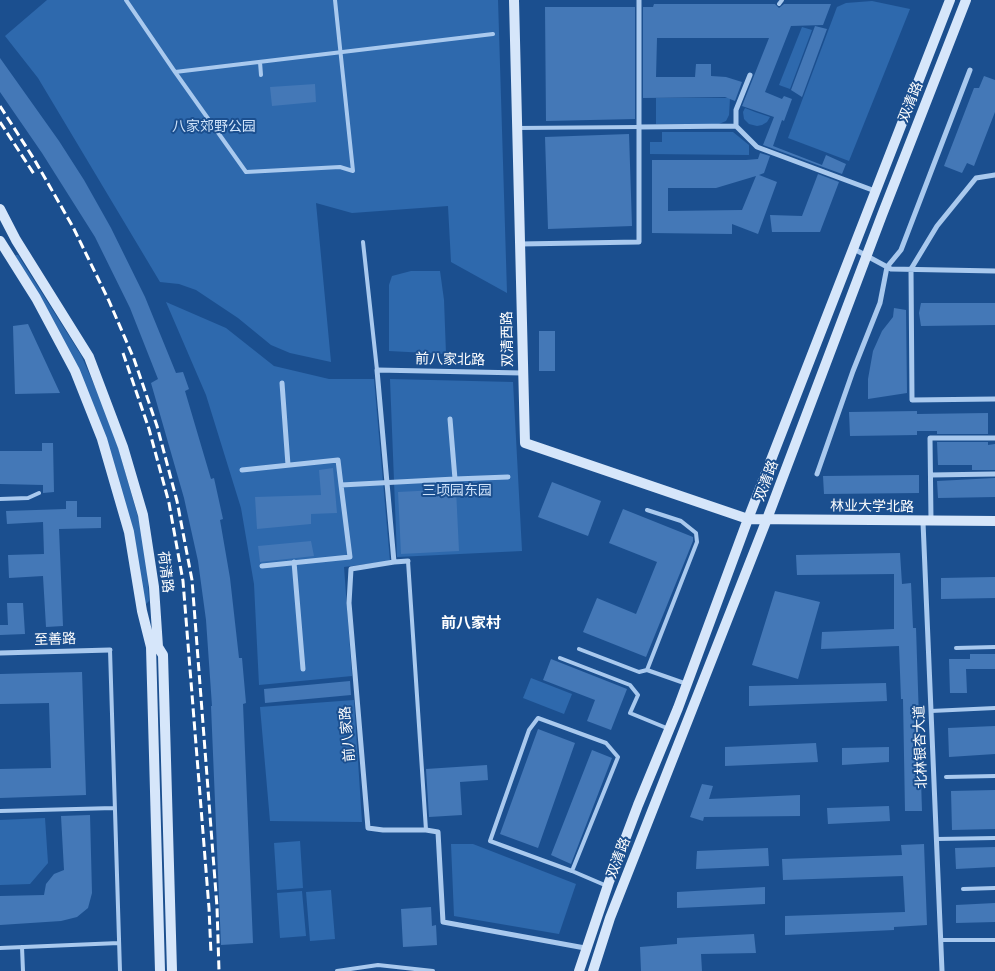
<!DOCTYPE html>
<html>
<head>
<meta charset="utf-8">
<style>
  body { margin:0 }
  canvas { display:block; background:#1b4f8f }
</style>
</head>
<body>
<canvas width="995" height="971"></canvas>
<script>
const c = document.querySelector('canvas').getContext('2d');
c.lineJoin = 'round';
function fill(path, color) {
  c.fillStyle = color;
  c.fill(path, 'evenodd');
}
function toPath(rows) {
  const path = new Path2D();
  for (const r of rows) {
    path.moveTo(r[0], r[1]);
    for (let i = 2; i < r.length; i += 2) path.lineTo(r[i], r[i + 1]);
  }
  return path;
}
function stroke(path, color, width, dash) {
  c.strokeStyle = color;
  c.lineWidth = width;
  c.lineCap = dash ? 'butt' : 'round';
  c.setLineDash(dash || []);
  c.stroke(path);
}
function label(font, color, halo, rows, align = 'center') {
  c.font = font + ' Arial,"Noto Sans SC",sans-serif';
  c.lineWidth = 4;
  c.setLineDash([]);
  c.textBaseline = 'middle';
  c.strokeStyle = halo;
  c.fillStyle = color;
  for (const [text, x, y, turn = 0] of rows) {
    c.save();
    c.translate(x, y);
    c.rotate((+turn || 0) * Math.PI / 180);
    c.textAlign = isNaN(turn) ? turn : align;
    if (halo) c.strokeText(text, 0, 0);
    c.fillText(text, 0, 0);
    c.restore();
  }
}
fill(toPath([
  [47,0,498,0,507,293,451,262,448,206,352,213,316,203,331,362,290,353,271,345,238,318,196,290,179,284,160,282,38,78,5,36],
  [872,1,910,9,849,161,788,138,837,7,846,3],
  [802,27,812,30,790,89,779,85],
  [656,98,730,98,729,115,726,121,719,124,656,124],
  [745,108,755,112,770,117,767,122,762,125,757,126,749,124,744,119,743,112],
  [662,132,733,132,749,145,749,155,650,154,650,142,662,142],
  [15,255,18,255,81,355,100,398,118,447,140,524,147,567,149,601,146,604,143,602,104,440],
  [411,271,440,271,444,300,446,354,389,351,389,285,392,276],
  [166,302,226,328,274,366,329,379,374,379,390,561,344,567,352,676,259,685,254,584,241,508,206,395],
  [390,379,513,382,522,551,397,557],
  [531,678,572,694,564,714,523,698],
  [354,700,362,822,270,821,260,707],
  [45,818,48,863,30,884,0,885,0,820],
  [300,841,303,888,277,890,274,843],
  [451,844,473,844,576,884,559,934,454,916],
  [331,890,335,939,310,941,306,892],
  [302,891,306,936,280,938,277,893]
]), '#2e69ad');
fill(toPath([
  [654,4,775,4,779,8,784,4,831,4,823,25,791,26,765,92,782,99,784,96,792,99,784,121,782,120,773,146,822,165,826,155,846,164,842,174,763,145,774,117,742,106,769,38,657,38,656,77,695,77,696,64,711,64,711,76,726,77,742,82,735,101,725,97,643,98,643,7,653,7],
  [545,7,635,7,635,119,546,121],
  [815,26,827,29,802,97,791,90],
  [0,58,59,141,84,180,111,228,145,297,176,373,183,372,189,389,185,391,211,479,214,478,223,519,220,520,230,578,239,658,242,658,246,703,243,704,253,943,221,945,211,706,212,706,206,620,198,561,184,498,151,383,158,379,130,308,95,237,42,153,0,92],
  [984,76,995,80,995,112,974,166,967,163,962,173,944,166,974,88,979,88],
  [315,84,316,102,272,106,270,87],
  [629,134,632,226,548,229,545,137],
  [760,153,770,156,764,173,759,175,777,182,758,234,732,224,732,234,652,233,652,160,746,160,758,159],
  [756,176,742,210,668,211,668,188,716,188],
  [818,174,839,182,820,232,772,232,770,215,802,216],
  [921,303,995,303,995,325,921,326,919,313],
  [894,308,906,310,907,393,868,399,868,379,873,351,882,331,893,317],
  [28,324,60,393,15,394,13,326],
  [539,331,555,331,555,371,539,371],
  [917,411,917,414,988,413,988,434,937,434,937,431,917,431,917,435,850,436,849,412],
  [937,442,988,442,988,445,995,444,995,470,972,470,972,465,938,465],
  [42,443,53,443,54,492,43,493,43,485,0,484,0,451,42,451],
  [333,468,337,513,311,514,311,524,257,529,255,497,321,495,319,470],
  [919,475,919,493,824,494,823,476],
  [995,478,995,497,938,498,937,481],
  [552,482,601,501,588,536,538,517],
  [456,489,459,551,401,554,398,492],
  [66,501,77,501,77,517,101,517,101,528,59,529,63,626,46,627,43,576,9,578,8,555,44,554,43,522,7,524,6,511,66,509],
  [623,509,693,537,693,541,646,657,583,632,597,598,636,614,657,562,609,543],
  [311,541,314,556,260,562,258,546],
  [900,553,902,584,911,583,913,628,916,628,922,811,905,811,903,699,901,699,899,646,821,649,822,632,894,629,894,574,797,575,796,555],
  [995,577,995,598,941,599,941,578],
  [775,591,820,602,798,679,752,665],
  [7,603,23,603,25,634,0,635,0,625,8,625],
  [970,654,995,654,995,669,966,669,967,693,950,693,949,659,970,659],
  [551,659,627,689,611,730,587,721,595,700,543,680],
  [82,672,86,795,0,798,0,769,51,768,49,703,0,704,0,674],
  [350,681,351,695,265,703,264,689],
  [886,683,887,701,749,706,749,686],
  [995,726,995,754,949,757,948,728],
  [538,729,575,743,538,848,500,834],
  [816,743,818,762,725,766,725,747],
  [889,747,889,762,842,765,842,748],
  [592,750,612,758,571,864,551,855],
  [487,765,488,780,460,782,462,815,429,817,426,769],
  [702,784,713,786,709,799,800,795,800,816,704,817,703,821,690,817],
  [995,790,995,829,952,830,951,791],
  [889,806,890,821,828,824,827,808],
  [90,815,92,893,88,908,77,917,61,921,0,925,0,896,44,895,46,884,54,874,64,870,61,816],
  [924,844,927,925,894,927,894,930,785,935,785,916,905,912,903,876,783,880,782,859,902,855,901,845],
  [995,847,995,867,956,869,955,848],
  [768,848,769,866,696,869,697,851],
  [765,887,765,904,677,908,677,892],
  [995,903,995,922,956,923,956,905],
  [431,907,432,926,436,925,437,945,403,947,401,909],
  [754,934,756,953,701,954,702,971,641,971,640,947,677,944,677,938]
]), '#4478b7');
stroke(toPath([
  [126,0,175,72,493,34],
  [779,4,782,0],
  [260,62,261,75],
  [175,72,246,172,340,167,353,171,335,0],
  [517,128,639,127],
  [363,242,377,370],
  [0,499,28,498,39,493],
  [647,510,681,521,696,533,697,542,647,670],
  [408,561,426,830],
  [956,648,995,647],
  [579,649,639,672,647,670,687,684],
  [110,650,120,971],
  [560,658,630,685,638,695,630,713,669,729],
  [931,711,995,708],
  [946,777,995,776],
  [0,811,114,808],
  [936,839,995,838],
  [572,871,490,841,529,730,538,718,606,743,618,757,572,871,607,886],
  [963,889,995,888],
  [941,940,995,940],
  [22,947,23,971],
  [0,948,119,943],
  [337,971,378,965,433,971]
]), '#a9c9ee', 4);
stroke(toPath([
  [736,126,736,110,750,75],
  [639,127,736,126,757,147,875,191],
  [995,175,976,178,937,226,911,269,912,400,995,399],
  [520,244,639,242,639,0],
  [854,249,891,269,995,271],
  [522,373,377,370,394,562,351,569,349,603,368,828,383,830,426,830,438,832,443,922,585,948],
  [282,383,288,465],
  [242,470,338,460,341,485],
  [817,474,853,371,880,303,887,267,901,250,970,70],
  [931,475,995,474],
  [455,479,508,477],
  [931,520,930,438,995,438],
  [923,522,942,971],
  [294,562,303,669],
  [394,562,408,561],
  [262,566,350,557,341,485,455,479,450,419],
  [0,653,110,650]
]), '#a9c9ee', 5);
stroke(toPath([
  [514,0,525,443,748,519,995,521],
  [0,209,16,240,89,357,123,447,143,515,154,587,158,647,163,655,172,971],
  [0,241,36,298,75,371,102,439,129,532,142,611,151,647,160,971],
  [579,971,609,882,638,805,678,708,748,519,950,0],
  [593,971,610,918,767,519,882,215,966,0]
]), '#d6e6fa', 10);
stroke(toPath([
  [0,106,34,159,73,227,109,301,134,359,157,426,177,501,192,580,217,907,219,971],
  [0,122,34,174],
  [123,353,149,429,169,503,183,581,209,908,211,954]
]), '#fff', 3, [9, 4]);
label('14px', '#fff', '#1b4f8f', [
  ["双清路",911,102,-68],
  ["双清西路",508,339,-91],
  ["前八家北路",450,360,1],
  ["双清路",767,481,-69],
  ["林业大学北路",872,507,1],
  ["荷清路",165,572,83],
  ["至善路",55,640,-2],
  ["前八家路",348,734,-95],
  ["北林银杏大道",921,747,-92],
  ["双清路",619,858,-69]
]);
label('14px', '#cfe3fa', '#1b4f8f', [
  ["八家郊野公园",214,127],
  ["三顷园东园",457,491]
]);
label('bold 15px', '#fff', '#1b4f8f', [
  ["前八家村",471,624]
]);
</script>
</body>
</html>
